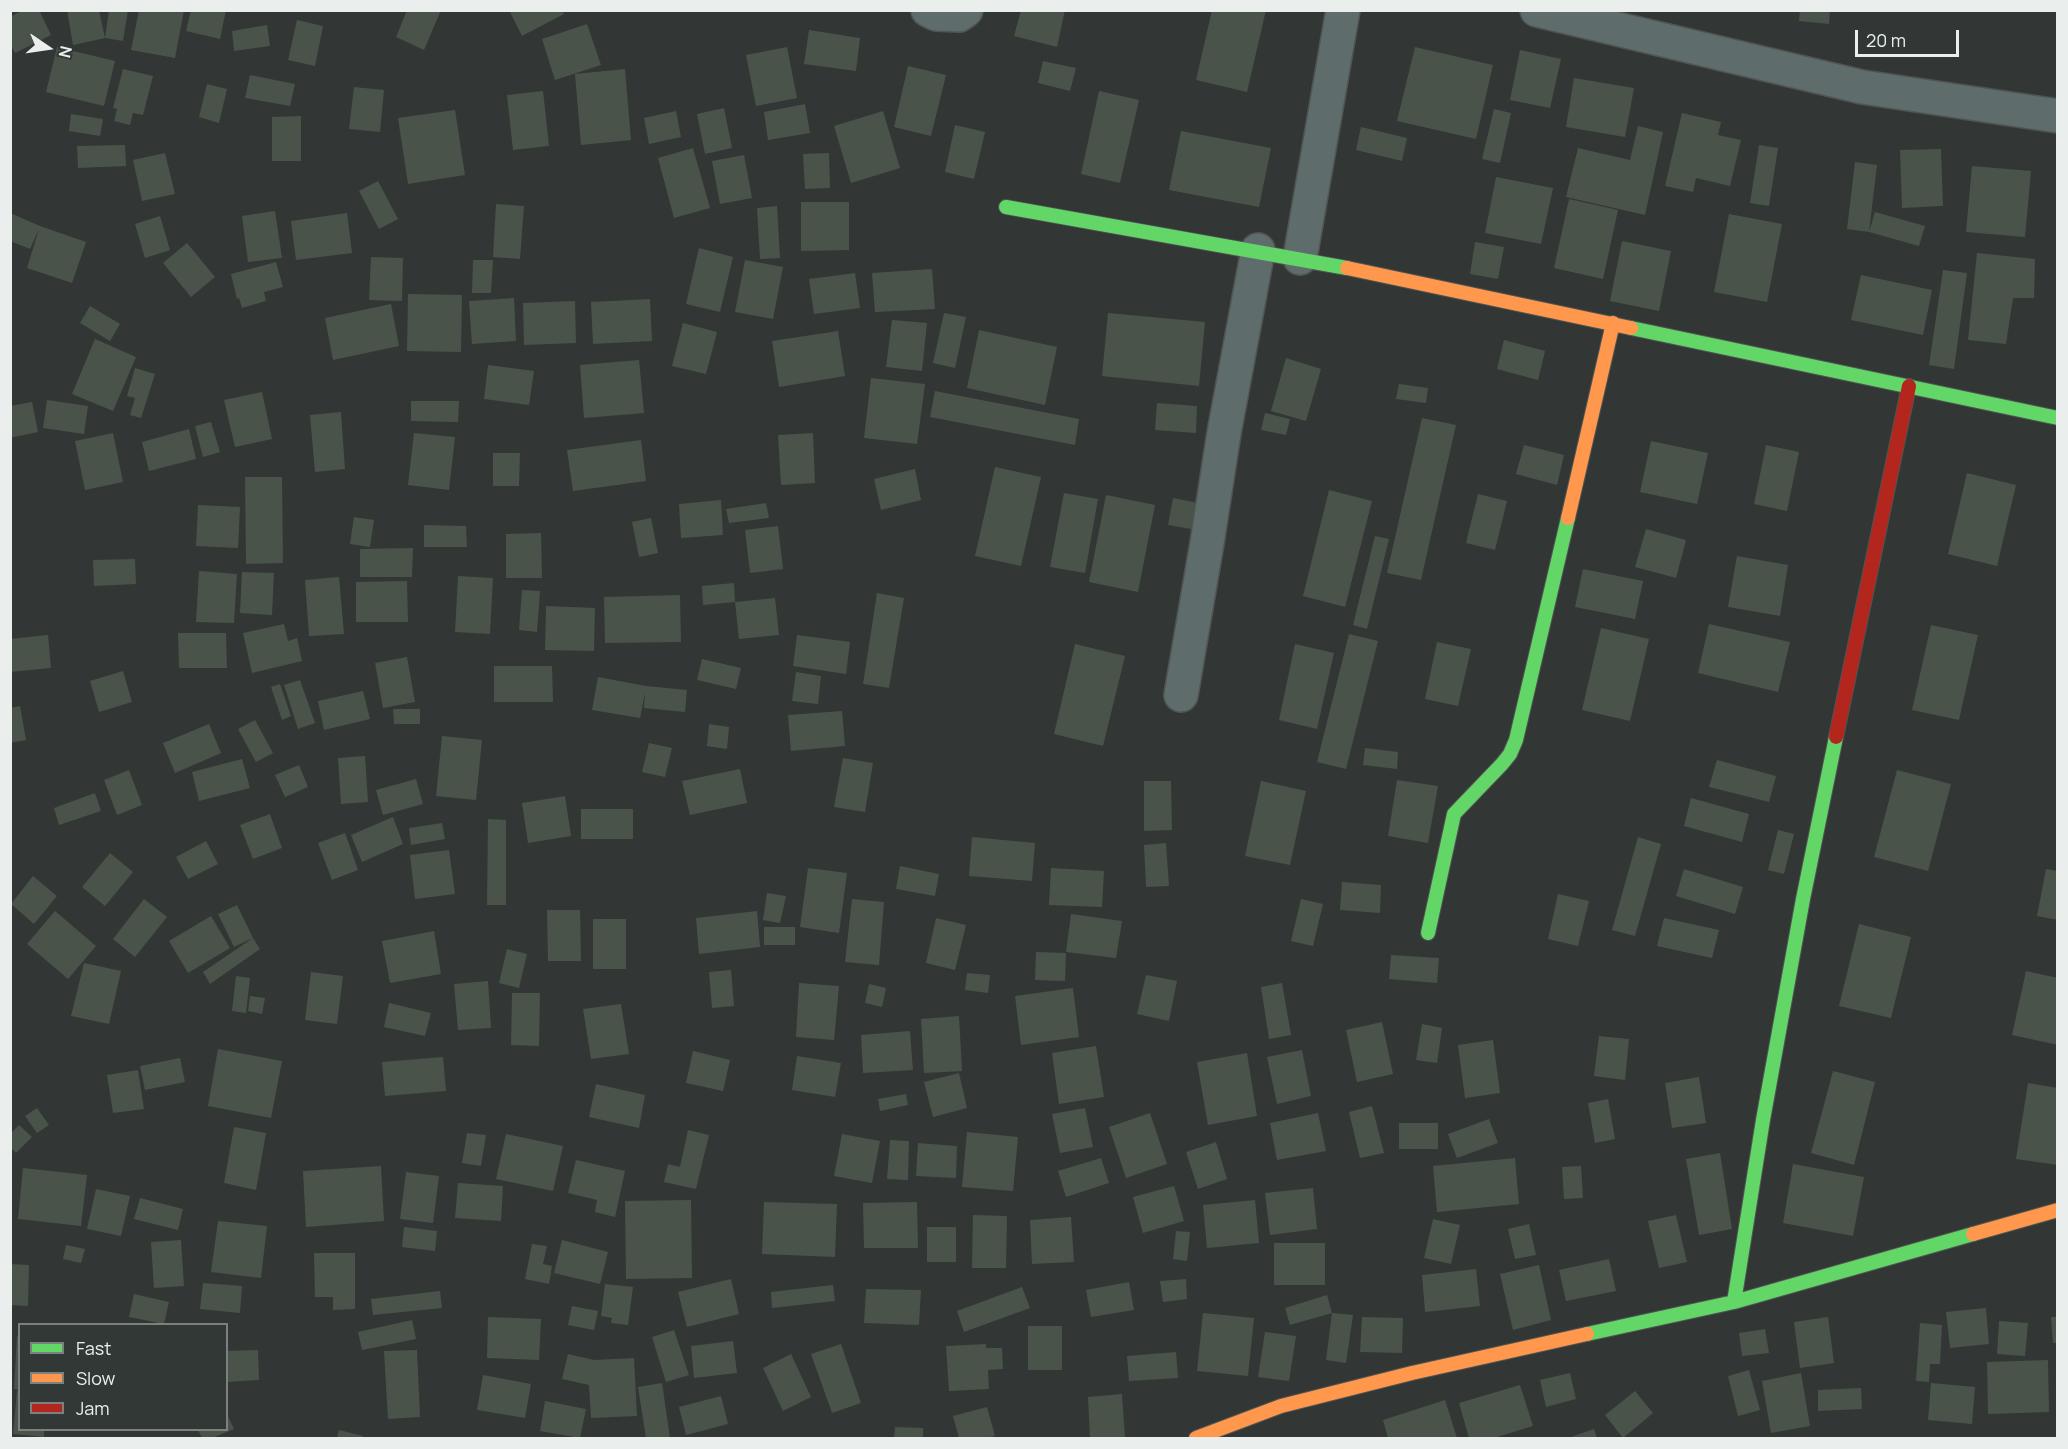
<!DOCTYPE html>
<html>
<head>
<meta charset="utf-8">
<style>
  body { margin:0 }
  #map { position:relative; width:2068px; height:1449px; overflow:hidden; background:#323735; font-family:Manrope,sans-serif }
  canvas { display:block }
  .frame { position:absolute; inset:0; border:12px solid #eaefed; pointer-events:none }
  .legend { position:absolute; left:18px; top:1323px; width:210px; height:108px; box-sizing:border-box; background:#313835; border:2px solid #7b817f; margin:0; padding:8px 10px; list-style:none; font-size:18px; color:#eaefed }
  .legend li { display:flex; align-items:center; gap:12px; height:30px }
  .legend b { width:30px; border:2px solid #7b817f }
  .north { position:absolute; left:18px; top:18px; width:60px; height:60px; -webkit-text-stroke:4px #313835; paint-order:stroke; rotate:103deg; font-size:16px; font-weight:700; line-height:24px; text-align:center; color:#eaefed }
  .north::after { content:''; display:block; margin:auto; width:21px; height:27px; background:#eaefed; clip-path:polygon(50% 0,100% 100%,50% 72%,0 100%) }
  .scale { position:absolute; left:1855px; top:30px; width:104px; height:27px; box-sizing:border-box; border:3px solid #eaefed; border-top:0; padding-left:8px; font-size:18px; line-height:21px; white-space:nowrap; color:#eaefed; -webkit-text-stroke:4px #313835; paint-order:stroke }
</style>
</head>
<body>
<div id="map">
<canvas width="2068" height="1449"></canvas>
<div class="frame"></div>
<ul class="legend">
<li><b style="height:8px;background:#63d668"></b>Fast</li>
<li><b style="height:8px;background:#ff974d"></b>Slow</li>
<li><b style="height:8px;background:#b3261e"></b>Jam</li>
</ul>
<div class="north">N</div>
<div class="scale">20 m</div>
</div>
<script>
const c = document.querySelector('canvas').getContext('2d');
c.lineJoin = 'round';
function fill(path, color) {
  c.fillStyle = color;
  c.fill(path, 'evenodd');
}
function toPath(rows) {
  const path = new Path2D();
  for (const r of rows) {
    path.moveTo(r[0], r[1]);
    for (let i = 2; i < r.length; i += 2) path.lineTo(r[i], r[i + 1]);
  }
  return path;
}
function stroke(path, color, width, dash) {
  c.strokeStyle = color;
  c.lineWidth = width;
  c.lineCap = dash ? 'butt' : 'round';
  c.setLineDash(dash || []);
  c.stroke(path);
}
fill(toPath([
  [23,10,39,10,51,35,15,53,10,44,10,17],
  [67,10,99,10,105,38,109,10,128,10,123,41,105,38,73,45],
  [139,10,184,10,175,58,131,50],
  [191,10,226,10,220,39,186,31],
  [407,10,441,10,424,50,396,37],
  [509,10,562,10,564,14,522,36],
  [1021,10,1065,10,1057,47,1014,36],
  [1212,10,1266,10,1247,92,1196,80],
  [1800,10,1830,10,1829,24,1799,21],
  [297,20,323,26,315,66,288,60],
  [587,24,601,65,555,80,542,39],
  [267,25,270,46,234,51,232,31],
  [809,30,860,38,856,71,804,64],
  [57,47,115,61,104,106,46,92],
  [787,47,797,98,756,106,746,55],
  [1415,47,1493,65,1476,139,1397,121],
  [1520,50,1561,59,1550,108,1510,100],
  [1043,61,1076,68,1070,91,1038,83],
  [908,66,946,75,931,136,894,127],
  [123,69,153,76,143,115,133,113,130,125,114,121,117,109,113,108],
  [625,69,631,140,581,145,575,74],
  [250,75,295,84,290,106,245,98],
  [1574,78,1634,88,1625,137,1566,127],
  [207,84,227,89,219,123,199,117],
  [354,87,384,90,380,132,349,129],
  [543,91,549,146,513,150,507,95],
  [1099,91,1139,100,1120,183,1081,174],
  [805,104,810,133,768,140,764,112],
  [724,108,732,148,705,154,697,114],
  [1494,109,1511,113,1500,163,1482,159],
  [455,110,465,175,408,184,398,118],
  [676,111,681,137,649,144,644,118],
  [883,111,900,168,851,183,834,126],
  [1682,113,1721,122,1718,135,1741,140,1730,186,1696,178,1693,192,1665,186],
  [71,114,103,119,100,136,69,131],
  [301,116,301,161,272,161,272,117],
  [955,125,985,132,974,179,945,172],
  [1638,126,1663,132,1645,215,1566,197,1578,148,1630,160],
  [1361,127,1407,138,1402,161,1356,150],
  [1181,131,1271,148,1259,207,1169,190],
  [125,145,126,166,78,168,77,146],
  [1759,145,1778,148,1769,206,1750,203],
  [693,148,710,208,674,218,658,158],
  [1941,149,1943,206,1902,208,1900,150],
  [165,153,175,194,142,201,133,160],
  [829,153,830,188,805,189,803,154],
  [744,155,752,198,720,204,712,161],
  [1855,162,1877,165,1869,232,1847,229],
  [1972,166,2031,171,2025,237,1966,232],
  [1496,177,1553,188,1541,244,1485,233],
  [378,181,398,219,379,229,359,191],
  [1569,199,1618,210,1603,279,1554,268],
  [801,202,849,202,849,250,801,251],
  [496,204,524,206,520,259,493,257],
  [777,206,780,258,760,259,757,208],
  [275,211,282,258,248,262,242,216],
  [1875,212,1925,226,1919,246,1869,232],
  [10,213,40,226,86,242,72,283,27,268,39,229,30,249,10,241],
  [347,213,352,253,296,260,291,221],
  [1729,214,1782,224,1767,302,1714,292],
  [160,216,170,250,145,258,135,224],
  [1622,241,1671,251,1659,311,1610,301],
  [1475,242,1504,247,1498,279,1470,274],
  [187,243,215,277,191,297,163,263],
  [699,248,733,257,720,312,686,304],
  [1977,253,2035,259,2034,298,2013,298,2006,344,1968,340],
  [371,257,403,258,402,301,369,300],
  [473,260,493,260,491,293,472,293],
  [745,260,783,267,773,319,735,312],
  [276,262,283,287,264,292,266,301,242,308,239,298,237,299,231,274],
  [932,269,935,309,875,312,872,273],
  [1943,270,1967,273,1954,369,1929,365],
  [855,273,860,308,814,314,809,279],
  [1861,275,1932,290,1923,335,1851,320],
  [408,294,462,295,461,352,407,351],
  [514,298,516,341,472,344,469,301],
  [650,299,652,341,593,344,591,302],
  [575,301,576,343,524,345,523,303],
  [391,304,399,346,333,360,325,318],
  [90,306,120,324,110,341,80,323],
  [944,313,966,317,955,368,933,363],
  [1108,313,1205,322,1199,386,1102,376],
  [892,320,927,323,922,371,886,367],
  [683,323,717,332,706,374,672,366],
  [979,330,1057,347,1045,405,967,388],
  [838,331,845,376,779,387,772,341],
  [95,339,136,357,113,411,72,394],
  [1504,340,1545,351,1538,380,1497,369],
  [1286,358,1321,369,1306,421,1271,411],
  [639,360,644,413,584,418,580,365],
  [488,365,534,371,529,405,484,399],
  [135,368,155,374,141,418,130,415,135,398,127,396],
  [871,378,925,384,917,444,864,438],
  [1399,384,1428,388,1426,403,1396,399],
  [935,391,1079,419,1075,445,930,417],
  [262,392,272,439,235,447,224,400],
  [47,400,88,406,84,434,43,428],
  [411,401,459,401,458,422,411,421],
  [32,402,38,432,10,438,10,406],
  [1157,403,1197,406,1196,433,1155,430],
  [341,412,345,469,315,472,310,415],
  [1265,413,1290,419,1286,435,1261,430],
  [1422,418,1456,425,1421,580,1387,573],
  [211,422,220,452,203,457,195,426],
  [189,429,196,459,149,471,142,442],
  [113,433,123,482,85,490,75,441],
  [414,433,455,437,449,490,408,485],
  [813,433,815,483,781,485,778,435],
  [641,440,646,481,573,491,567,450],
  [1651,441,1708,453,1697,504,1640,492],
  [1524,445,1564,455,1557,485,1516,474],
  [1766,445,1799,452,1787,511,1754,504],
  [493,453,520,453,519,486,493,486],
  [995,467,1041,477,1021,566,975,556],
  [915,469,921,500,881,510,874,479],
  [1967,473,2016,485,1997,566,1948,554],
  [245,477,282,477,283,563,246,564],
  [1329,490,1372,501,1345,607,1303,596],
  [1064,493,1098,499,1085,573,1050,567],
  [1478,494,1507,501,1495,550,1466,543],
  [1106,495,1155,505,1138,592,1089,582],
  [1173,498,1203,504,1197,530,1168,525],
  [721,500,723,535,681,538,679,504],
  [766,503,769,518,729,523,726,509],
  [198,505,240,507,238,548,196,546],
  [354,517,374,520,370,547,350,544],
  [651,518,658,553,639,557,632,522],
  [424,525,466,526,467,547,424,547],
  [778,526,783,569,750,573,745,530],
  [1646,529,1686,540,1676,578,1635,567],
  [541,533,542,578,506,578,506,534],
  [1375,536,1389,539,1367,629,1353,625],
  [413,548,412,577,360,577,360,549],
  [1737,556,1788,565,1780,616,1728,607],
  [135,559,136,584,94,586,93,560],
  [1583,569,1643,581,1635,619,1575,607],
  [199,571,237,574,234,623,196,622],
  [242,572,274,573,272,615,240,613],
  [458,576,493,578,490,634,455,632],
  [339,577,344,634,309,636,305,580],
  [407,581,408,622,356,622,356,582],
  [734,583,735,602,703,605,702,586],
  [522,590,540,591,537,632,519,630],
  [877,593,904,598,889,688,863,684],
  [680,595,681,642,605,643,604,597],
  [775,598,779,635,739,639,735,602],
  [546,606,595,608,594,651,545,650],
  [284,624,288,641,297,638,302,661,252,673,243,633],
  [1709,624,1790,642,1778,692,1698,673],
  [1931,625,1978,635,1959,720,1912,710],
  [1601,628,1649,639,1630,721,1582,710],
  [178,633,226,633,227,668,179,668],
  [1349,634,1378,641,1346,769,1317,762],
  [48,635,51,668,10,672,10,639],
  [797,635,850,642,846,674,793,666],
  [1437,642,1471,649,1458,706,1425,699],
  [1075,644,1125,656,1103,746,1054,734],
  [1295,644,1334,653,1317,729,1279,720],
  [407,657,415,702,383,708,375,663],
  [702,659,741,668,736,689,697,680],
  [494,666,552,666,553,702,494,702],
  [123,671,132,702,99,712,90,681],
  [796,672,821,676,818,704,792,701],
  [598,677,646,686,687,690,685,712,644,708,645,693,640,718,592,710],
  [300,680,315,723,298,729,284,685],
  [280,684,291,716,282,720,271,687],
  [363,691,370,719,324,730,318,701],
  [20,706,26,740,10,743,10,708],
  [393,709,420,709,420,724,394,724],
  [842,711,845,746,791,751,788,715],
  [255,720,273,753,256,762,238,729],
  [209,724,221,753,175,773,163,743],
  [709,724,729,727,727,749,707,746],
  [442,736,482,740,476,800,436,796],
  [649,743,672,748,665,777,642,772],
  [1365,748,1398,752,1397,769,1363,765],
  [365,756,368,802,341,804,338,758],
  [843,758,873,763,865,812,834,807],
  [242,759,250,788,199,801,192,772],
  [1717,760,1776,776,1769,802,1709,787],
  [299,765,308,787,285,797,275,775],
  [740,769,747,803,690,815,682,781],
  [129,770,142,805,117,815,104,780],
  [1897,770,1951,784,1928,871,1874,857],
  [416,779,423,804,383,815,376,790],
  [1397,780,1438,786,1428,843,1388,836],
  [1144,781,1171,781,1172,830,1144,831],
  [1261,781,1306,791,1290,865,1245,856],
  [95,793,101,811,59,825,54,808],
  [565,796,571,836,528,843,522,803],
  [1691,798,1749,814,1742,842,1684,826],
  [581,809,633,809,633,839,581,839],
  [270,814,282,848,253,859,240,825],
  [393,817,403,844,362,862,351,835],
  [488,819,506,820,506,905,487,905],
  [442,823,445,839,411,845,409,828],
  [1778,830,1794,834,1784,874,1768,870],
  [345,833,358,870,332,880,318,843],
  [972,837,1035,843,1032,881,969,876],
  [1638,837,1661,844,1635,936,1612,930],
  [206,841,218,864,188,879,176,857],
  [1166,843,1169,886,1146,887,1144,845],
  [449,850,455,894,415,899,410,855],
  [110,853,133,872,105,906,82,887],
  [900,866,939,874,935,896,896,889],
  [808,868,847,873,839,933,800,927],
  [1051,868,1104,871,1102,907,1049,905],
  [1684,869,1743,887,1735,914,1676,896],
  [2046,869,2058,871,2058,920,2037,916],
  [33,876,57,896,34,924,11,904],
  [1342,882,1381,885,1380,913,1340,910],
  [767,893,786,896,780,923,763,920],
  [1558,894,1589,901,1578,946,1548,939],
  [144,899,167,917,135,957,113,939],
  [852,899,884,902,879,965,845,962],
  [1301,899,1323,904,1313,946,1291,941],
  [237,905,253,938,234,947,218,914],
  [547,910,580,910,581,961,548,961],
  [55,911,96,946,68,979,27,944],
  [757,911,760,947,699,954,696,918],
  [1071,914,1122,921,1116,958,1066,952],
  [211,916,230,948,188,973,169,941],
  [936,918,966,925,955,970,926,963],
  [1664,918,1719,930,1712,958,1657,946],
  [593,919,626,919,626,969,593,969],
  [1859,924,1911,937,1891,1018,1839,1006],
  [764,927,795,927,795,945,764,945],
  [434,931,441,974,390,983,382,941],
  [253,938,260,949,210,984,203,972],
  [507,949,527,954,519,988,499,983],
  [1036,952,1066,953,1065,981,1035,980],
  [1391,955,1439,958,1437,983,1389,979],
  [84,963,121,971,109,1024,71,1016],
  [731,970,734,1006,712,1008,709,972],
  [2026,971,2058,978,2058,1045,2012,1035],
  [311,972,343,976,337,1024,305,1020],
  [967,973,990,975,988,993,965,990],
  [1146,975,1177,981,1169,1021,1137,1014],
  [236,976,250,978,246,1013,232,1011],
  [488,981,491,1028,458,1030,454,984],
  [799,983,839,986,834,1040,796,1037],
  [1282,983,1291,1035,1269,1039,1261,987],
  [869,984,886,988,882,1007,865,1003],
  [1073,988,1079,1037,1021,1045,1015,996],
  [512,993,540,993,539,1046,511,1045],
  [250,996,265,998,262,1014,248,1011],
  [389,1003,431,1013,425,1036,384,1027],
  [621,1004,629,1054,591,1059,583,1009],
  [959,1016,962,1071,924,1073,921,1019],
  [1382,1022,1393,1074,1357,1082,1346,1030],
  [1422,1024,1442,1028,1437,1063,1416,1060],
  [910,1031,913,1070,863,1073,861,1035],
  [1599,1036,1629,1039,1625,1080,1594,1076],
  [1493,1040,1500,1093,1465,1098,1458,1045],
  [1096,1046,1104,1097,1059,1104,1052,1053],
  [218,1049,282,1061,271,1118,208,1106],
  [1302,1050,1311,1096,1277,1104,1267,1057],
  [693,1051,730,1060,723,1091,686,1083],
  [1247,1053,1257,1116,1208,1125,1197,1062],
  [797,1056,841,1063,835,1097,792,1090],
  [443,1057,446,1091,385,1096,382,1062],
  [180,1058,185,1082,145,1090,140,1066],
  [138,1070,144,1109,113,1113,107,1075],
  [1833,1071,1875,1082,1854,1165,1811,1153],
  [959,1073,967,1108,933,1117,924,1082],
  [1699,1077,1706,1123,1672,1128,1665,1083],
  [2028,1083,2058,1088,2058,1165,2016,1159],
  [596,1084,645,1095,639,1128,589,1117],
  [906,1094,908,1105,880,1111,878,1099],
  [1608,1099,1615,1139,1595,1143,1588,1103],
  [1372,1106,1384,1153,1360,1158,1349,1112],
  [37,1108,49,1125,37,1133,25,1116],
  [1085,1108,1093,1147,1060,1153,1052,1114],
  [1150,1113,1167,1164,1126,1178,1109,1127],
  [1318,1113,1326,1151,1277,1160,1270,1123],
  [1489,1119,1498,1143,1457,1158,1448,1134],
  [1399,1123,1438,1123,1438,1149,1399,1149],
  [19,1125,32,1137,16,1153,10,1147,10,1134],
  [234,1127,266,1133,256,1190,224,1183],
  [688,1130,709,1135,696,1189,664,1182,668,1164,680,1167],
  [967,1132,1018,1137,1013,1191,962,1187],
  [467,1133,486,1135,481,1166,462,1163],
  [506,1134,563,1146,553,1191,496,1179],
  [842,1134,880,1141,872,1183,834,1176],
  [890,1140,909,1141,908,1180,887,1179],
  [1216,1142,1227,1179,1198,1189,1186,1152],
  [918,1143,957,1146,956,1178,916,1176],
  [1720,1153,1732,1229,1699,1235,1686,1159],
  [1101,1158,1109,1183,1066,1197,1058,1171],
  [1515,1158,1519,1204,1437,1212,1433,1166],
  [576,1160,625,1171,615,1217,595,1212,597,1200,568,1193],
  [1793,1164,1864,1177,1853,1236,1783,1223],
  [381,1166,384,1221,306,1227,303,1171],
  [1581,1166,1583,1198,1564,1199,1562,1167],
  [23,1168,87,1175,81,1226,18,1219],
  [406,1172,439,1176,433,1223,400,1219],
  [458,1183,503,1186,501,1221,455,1218],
  [1174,1186,1184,1221,1143,1233,1133,1197],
  [1313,1188,1317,1229,1270,1235,1265,1193],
  [96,1189,130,1196,121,1236,87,1229],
  [140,1198,183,1209,178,1230,134,1219],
  [691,1200,692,1278,626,1279,625,1201],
  [1255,1200,1259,1243,1207,1248,1203,1205],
  [764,1202,837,1204,835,1257,762,1254],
  [917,1202,918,1248,864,1248,863,1203],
  [973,1215,1007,1216,1006,1268,972,1268],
  [1676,1215,1687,1262,1659,1268,1648,1221],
  [1071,1217,1074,1262,1032,1264,1030,1220],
  [1433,1219,1460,1225,1451,1264,1424,1258],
  [218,1221,267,1226,261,1278,211,1272],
  [1529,1224,1536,1255,1515,1259,1508,1229],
  [404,1227,437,1231,435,1251,402,1247],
  [927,1227,956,1227,956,1262,927,1262],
  [1176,1231,1190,1232,1187,1261,1173,1259],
  [181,1240,184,1286,154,1288,151,1242],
  [562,1240,608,1252,600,1284,554,1273],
  [1274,1243,1325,1243,1325,1285,1274,1285],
  [532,1244,547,1246,543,1264,552,1266,549,1284,525,1279],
  [66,1245,85,1249,81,1263,63,1259],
  [314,1253,355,1253,355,1309,333,1310,333,1297,315,1297],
  [1609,1259,1616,1291,1566,1301,1559,1270],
  [10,1264,29,1265,28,1306,10,1305],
  [1539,1265,1551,1320,1513,1330,1500,1274],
  [1476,1269,1480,1306,1425,1312,1422,1275],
  [731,1279,739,1314,687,1327,678,1292],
  [1186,1279,1187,1299,1163,1302,1160,1281],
  [1129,1282,1134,1310,1091,1317,1086,1290],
  [203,1283,242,1286,240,1313,200,1309],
  [605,1284,633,1287,628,1325,611,1323,612,1318,601,1316],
  [833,1285,835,1301,772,1308,771,1292],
  [1022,1287,1030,1308,964,1332,957,1311],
  [866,1289,921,1290,919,1325,864,1323],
  [440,1291,442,1308,373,1315,371,1299],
  [134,1294,169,1302,164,1324,129,1317],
  [1327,1295,1332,1313,1290,1325,1285,1308],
  [572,1306,598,1311,594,1330,568,1325],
  [1986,1308,1989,1344,1950,1348,1946,1312],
  [1203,1313,1254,1318,1248,1376,1197,1371],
  [1332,1313,1353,1315,1346,1363,1326,1360],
  [488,1317,541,1319,539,1360,487,1358],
  [1362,1317,1403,1318,1402,1353,1360,1352],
  [1828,1317,1834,1363,1800,1368,1794,1322],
  [2051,1317,2058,1317,2058,1343,2053,1343],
  [412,1320,416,1339,362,1350,358,1332],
  [1999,1321,2028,1323,2025,1356,1997,1354],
  [1920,1323,1942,1325,1940,1364,1930,1364,1929,1382,1916,1381],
  [1028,1326,1062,1326,1062,1370,1028,1370],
  [1765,1329,1769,1353,1742,1356,1739,1333],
  [674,1330,689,1375,666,1382,652,1337],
  [1265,1332,1296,1336,1289,1381,1258,1377],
  [17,1336,20,1336,20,1390,14,1389],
  [733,1341,737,1373,694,1378,691,1346],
  [841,1344,861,1403,832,1413,811,1354],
  [986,1344,986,1348,1002,1348,1003,1369,988,1370,989,1389,949,1391,946,1346],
  [258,1350,259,1380,226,1382,226,1351],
  [417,1350,420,1417,388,1419,384,1351],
  [1176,1352,1178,1378,1129,1381,1127,1356],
  [568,1354,594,1360,634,1358,637,1416,591,1418,589,1385,562,1379],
  [791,1354,811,1397,783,1411,763,1368],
  [2048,1360,2049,1412,1988,1414,1987,1362],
  [1749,1370,1760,1410,1738,1416,1728,1376],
  [1570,1373,1576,1399,1546,1407,1540,1380],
  [1801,1373,1810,1426,1771,1433,1762,1381],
  [483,1375,531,1384,525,1418,477,1410],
  [662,1383,670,1438,646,1438,638,1387],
  [1931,1383,1975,1387,1972,1424,1928,1420],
  [1520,1385,1533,1426,1494,1438,1469,1438,1459,1403],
  [1861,1388,1862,1409,1818,1411,1818,1390],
  [17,1391,20,1391,20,1430,44,1430,44,1437,13,1434],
  [1635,1391,1653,1413,1623,1438,1605,1415],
  [1122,1394,1125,1438,1090,1438,1088,1397],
  [721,1396,728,1424,686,1435,679,1407],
  [1445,1400,1457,1438,1388,1438,1383,1420],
  [545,1401,586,1409,580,1438,540,1431],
  [987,1407,995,1436,986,1438,959,1438,953,1416],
  [226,1412,234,1429,212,1438,202,1438,198,1430,226,1430],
  [895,1427,923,1428,923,1438,894,1438],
  [1594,1429,1597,1438,1568,1438],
  [339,1430,363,1436,362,1438,337,1438]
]), '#49534a');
const street = toPath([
  [928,10,936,14,959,15,966,10],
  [1537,10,1862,87,2058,116],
  [1300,258,1343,10],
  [1181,695,1207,543,1224,433,1258,250]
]);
const fast = toPath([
  [1006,207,1347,268],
  [1631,328,2058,418],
  [1428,933,1454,814,1502,764,1510,754,1516,740,1568,518],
  [1734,1302,1763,1120,1803,899,1836,737],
  [1587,1334,1734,1302,1973,1234]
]);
const slow = toPath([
  [1347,268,1631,328],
  [1568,518,1613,323],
  [1973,1234,2058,1210],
  [1196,1438,1281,1406,1412,1373,1587,1334]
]);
const jam = toPath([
  [1836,737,1909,386]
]);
stroke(street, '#505452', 36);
stroke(fast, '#505452', 16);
stroke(slow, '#505452', 16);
stroke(jam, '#505452', 16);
stroke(street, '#5f6c6c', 33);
stroke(fast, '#63d668', 14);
stroke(slow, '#ff974d', 14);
stroke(jam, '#b3261e', 14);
</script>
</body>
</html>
